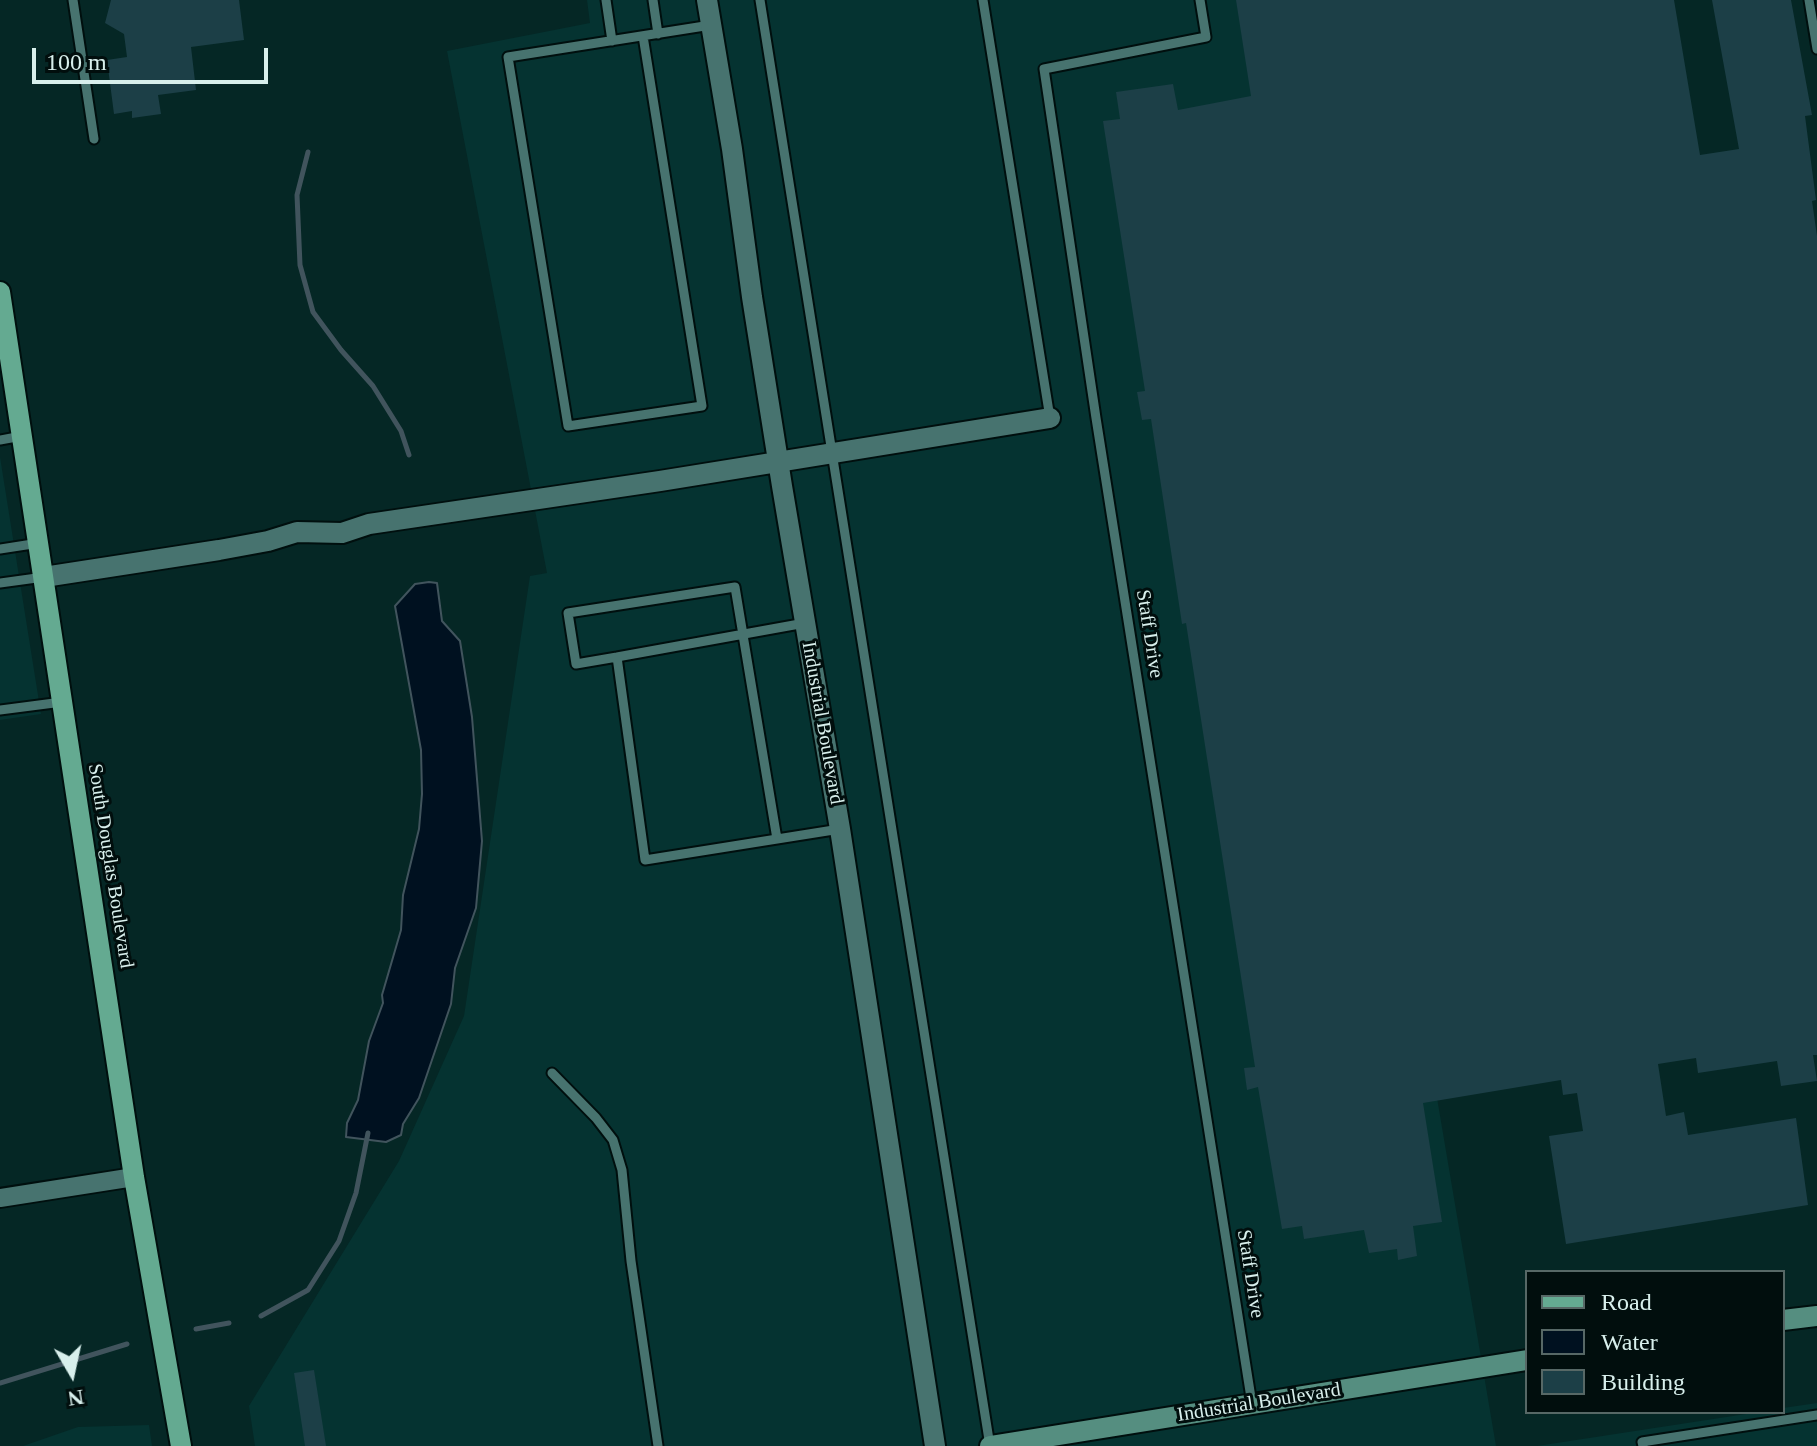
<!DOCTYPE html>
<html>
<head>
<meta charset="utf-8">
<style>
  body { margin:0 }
  #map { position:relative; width:1817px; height:1446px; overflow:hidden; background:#052725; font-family:"Times New Roman",serif }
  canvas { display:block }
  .legend { position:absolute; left:1525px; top:1270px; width:260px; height:144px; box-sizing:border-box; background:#010e0d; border:2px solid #576866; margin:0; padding:10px 14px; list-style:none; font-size:24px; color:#d8efec }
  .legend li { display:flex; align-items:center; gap:16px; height:40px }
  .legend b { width:40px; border:2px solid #576866 }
  .north { position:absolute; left:32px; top:1334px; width:80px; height:80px; -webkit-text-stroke:6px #010e0d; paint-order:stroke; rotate:171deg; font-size:22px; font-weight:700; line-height:32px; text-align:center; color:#d8efec }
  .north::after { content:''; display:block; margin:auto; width:28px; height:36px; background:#d8efec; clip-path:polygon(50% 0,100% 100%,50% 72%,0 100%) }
  .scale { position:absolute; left:32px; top:48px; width:236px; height:36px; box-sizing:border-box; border:4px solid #d8efec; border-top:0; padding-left:10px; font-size:24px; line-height:28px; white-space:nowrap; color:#d8efec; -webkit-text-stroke:6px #010e0d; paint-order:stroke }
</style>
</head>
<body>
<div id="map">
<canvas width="1817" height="1446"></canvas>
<ul class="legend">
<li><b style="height:10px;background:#64aa91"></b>Road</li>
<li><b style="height:22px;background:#001120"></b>Water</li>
<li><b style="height:22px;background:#1c3f47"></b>Building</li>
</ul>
<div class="north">N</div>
<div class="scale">100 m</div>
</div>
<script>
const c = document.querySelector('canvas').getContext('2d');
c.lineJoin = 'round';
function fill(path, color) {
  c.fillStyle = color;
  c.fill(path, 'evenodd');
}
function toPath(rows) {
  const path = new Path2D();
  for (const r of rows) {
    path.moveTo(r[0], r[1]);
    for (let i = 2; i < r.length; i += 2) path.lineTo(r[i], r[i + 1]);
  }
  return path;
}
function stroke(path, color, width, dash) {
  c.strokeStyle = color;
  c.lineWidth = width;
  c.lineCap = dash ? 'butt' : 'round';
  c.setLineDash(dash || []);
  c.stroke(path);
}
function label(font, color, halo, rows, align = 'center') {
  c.font = font + ' "Times New Roman",serif';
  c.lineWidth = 6;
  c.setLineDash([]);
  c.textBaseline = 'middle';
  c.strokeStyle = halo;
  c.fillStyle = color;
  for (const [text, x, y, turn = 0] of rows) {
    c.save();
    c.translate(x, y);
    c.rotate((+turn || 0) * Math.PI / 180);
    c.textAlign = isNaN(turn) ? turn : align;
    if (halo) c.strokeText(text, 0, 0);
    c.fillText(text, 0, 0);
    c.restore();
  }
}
fill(toPath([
  [587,0,1251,0,1496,1446,255,1446,249,1406,399,1161,464,1016,530,576,547,573,447,51,590,23],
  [0,457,41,714,0,720],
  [1817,1403,1817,1446,1537,1446,1759,1412,1783,1412,1783,1408],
  [149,1425,152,1446,23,1446,78,1427]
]), '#053331');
const water = toPath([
  [429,582,437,583,442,621,460,641,472,717,482,841,476,908,455,968,451,1004,419,1098,403,1124,401,1135,386,1142,346,1137,347,1123,358,1100,369,1041,383,1003,382,995,401,930,403,895,419,829,422,794,421,750,395,606,415,584,429,582]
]);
fill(water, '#001120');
stroke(water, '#41545d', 2);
stroke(toPath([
  [308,152,297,195,300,265,313,312,341,350,373,386,401,431,409,455],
  [261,1316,308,1290,339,1241,356,1193,368,1133],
  [196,1329,229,1323],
  [0,1383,127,1344]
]), '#41545d', 5);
fill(toPath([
  [111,0,239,0,244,40,191,47,196,90,158,95,161,114,132,118,132,111,114,114,107,60,127,57,124,34,105,23],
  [1236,0,1674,0,1700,155,1739,149,1712,0,1791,0,1812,115,1805,116,1816,200,1812,201,1817,236,1817,1055,1813,1055,1817,1081,1781,1086,1777,1061,1698,1073,1696,1058,1658,1064,1666,1116,1684,1112,1688,1135,1796,1118,1808,1205,1566,1244,1549,1136,1583,1131,1577,1093,1563,1095,1561,1080,1423,1103,1442,1222,1413,1226,1417,1256,1398,1260,1397,1249,1369,1253,1364,1230,1304,1239,1302,1226,1282,1229,1258,1087,1247,1090,1244,1068,1255,1067,1186,623,1182,624,1151,419,1142,420,1137,392,1145,391,1103,121,1120,119,1116,92,1173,84,1178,110,1251,96],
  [314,1370,326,1446,305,1446,294,1373]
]), '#1c3f47');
const service = toPath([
  [73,0,94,139],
  [606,0,612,41],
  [653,0,658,34],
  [760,0,990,1446],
  [983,0,1050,418],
  [1200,0,1206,37,1044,69,1096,418,1252,1404],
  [1809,0,1817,49],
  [643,36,702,406,568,426,508,57,711,25],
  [0,440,22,436],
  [0,549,39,543],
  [0,583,44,577],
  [617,657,805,623],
  [0,710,62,702],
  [777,839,735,587,568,613,576,664,617,657,645,860,840,829],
  [552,1073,596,1118,613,1140,622,1170,631,1261,658,1446],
  [1643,1446,1642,1442,1817,1415]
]);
const minor = toPath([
  [0,1198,134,1177]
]);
const tertiary = toPath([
  [707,0,732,149,752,297,782,486,840,829,935,1446],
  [44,577,219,550,268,541,297,532,342,533,369,524,660,481,1050,418]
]);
const secondary = toPath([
  [1783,1320,1817,1316],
  [990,1446,1527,1360]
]);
const primary = toPath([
  [0,292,134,1177,181,1446]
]);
stroke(service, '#000f0e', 13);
stroke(minor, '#000f0e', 22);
stroke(tertiary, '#000f0e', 24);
stroke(secondary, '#000f0e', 24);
stroke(primary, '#000f0e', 24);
stroke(service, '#47736f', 9);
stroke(minor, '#47736f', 18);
stroke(tertiary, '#47736f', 20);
stroke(secondary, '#558e80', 20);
stroke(primary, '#64aa91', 20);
label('20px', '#d8efec', '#010e0d', [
  ["Staff Drive",1149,634,81],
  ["Industrial Boulevard",822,723,80],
  ["South Douglas Boulevard",110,866,81],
  ["Staff Drive",1250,1274,81],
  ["Industrial Boulevard",1259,1403,-9]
]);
</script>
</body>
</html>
